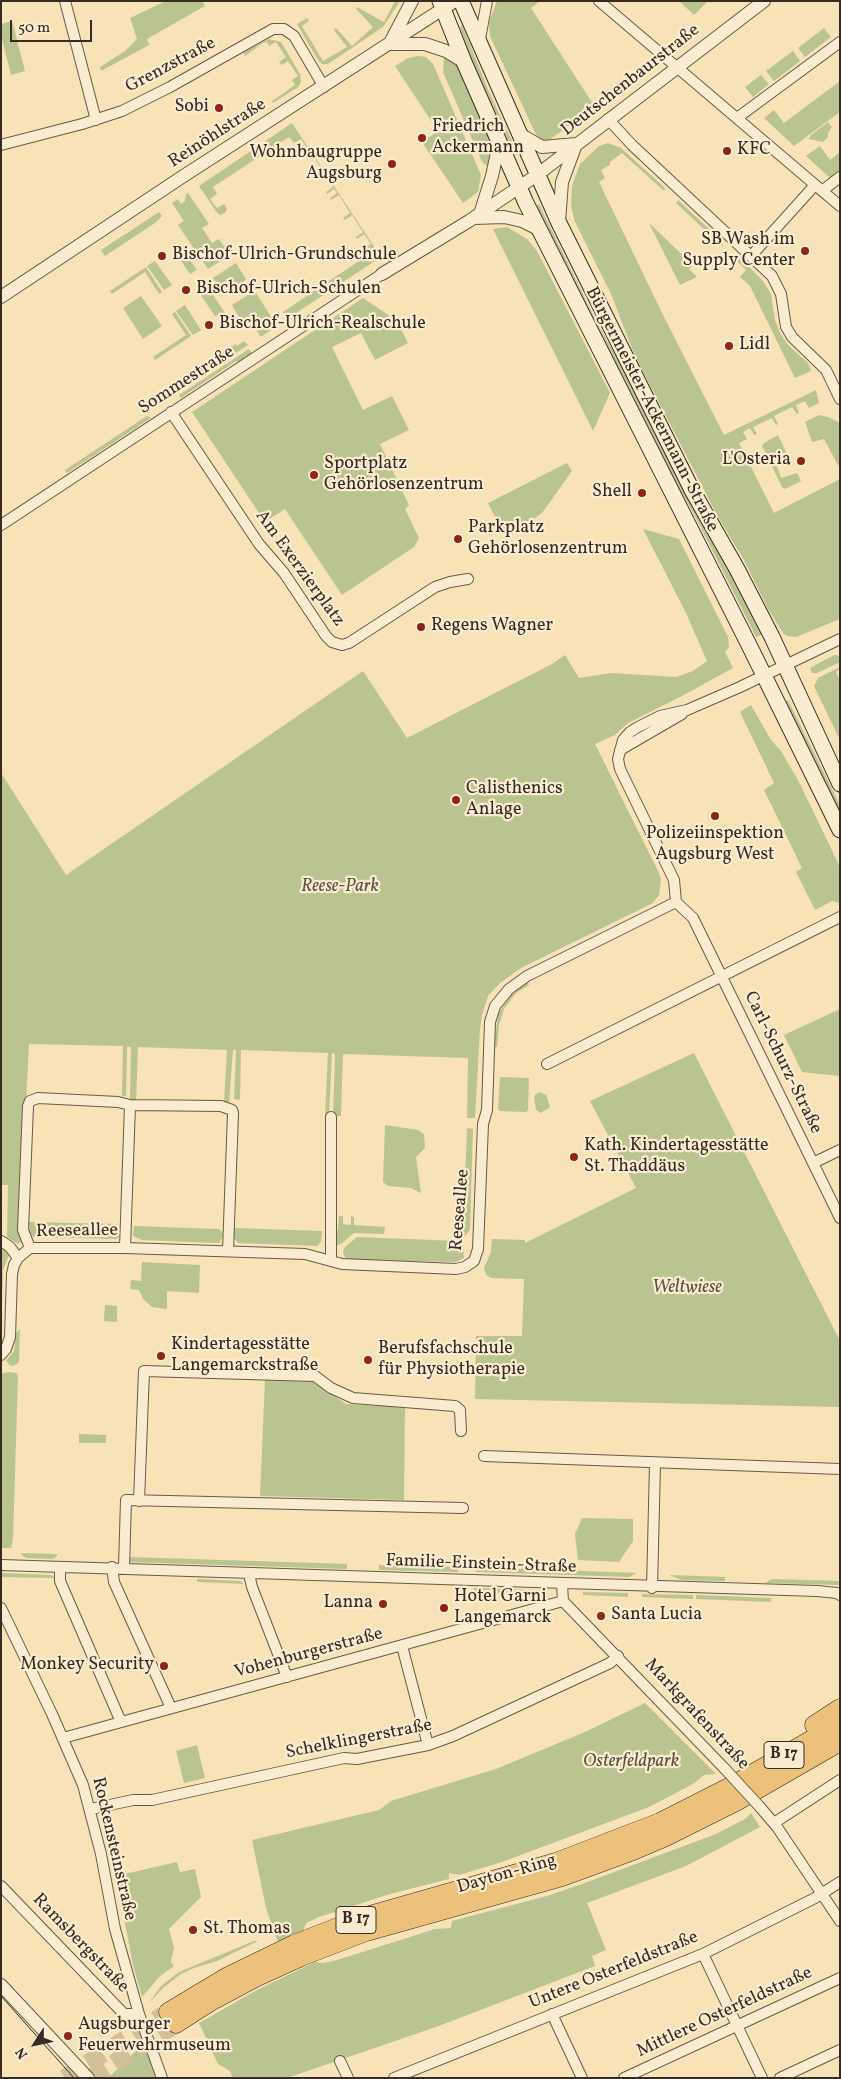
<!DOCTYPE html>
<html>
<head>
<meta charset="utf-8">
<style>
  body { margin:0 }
  #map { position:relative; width:841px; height:2079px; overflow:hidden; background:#f8e2b7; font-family:Vollkorn,serif }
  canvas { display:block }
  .frame { position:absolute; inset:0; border:2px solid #372c24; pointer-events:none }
  .north { position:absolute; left:10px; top:2019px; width:50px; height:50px; -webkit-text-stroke:4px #faecd0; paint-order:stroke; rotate:235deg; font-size:14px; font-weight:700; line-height:20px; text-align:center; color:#372c24 }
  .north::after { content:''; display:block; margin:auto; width:18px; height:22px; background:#372c24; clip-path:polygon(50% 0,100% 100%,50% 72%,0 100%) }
  .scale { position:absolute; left:10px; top:20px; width:82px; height:22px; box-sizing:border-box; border:2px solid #372c24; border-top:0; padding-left:6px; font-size:15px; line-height:18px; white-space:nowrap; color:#372c24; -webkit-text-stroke:4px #faecd0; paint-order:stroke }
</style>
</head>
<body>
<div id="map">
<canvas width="841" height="2079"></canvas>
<div class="frame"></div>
<div class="north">N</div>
<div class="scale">50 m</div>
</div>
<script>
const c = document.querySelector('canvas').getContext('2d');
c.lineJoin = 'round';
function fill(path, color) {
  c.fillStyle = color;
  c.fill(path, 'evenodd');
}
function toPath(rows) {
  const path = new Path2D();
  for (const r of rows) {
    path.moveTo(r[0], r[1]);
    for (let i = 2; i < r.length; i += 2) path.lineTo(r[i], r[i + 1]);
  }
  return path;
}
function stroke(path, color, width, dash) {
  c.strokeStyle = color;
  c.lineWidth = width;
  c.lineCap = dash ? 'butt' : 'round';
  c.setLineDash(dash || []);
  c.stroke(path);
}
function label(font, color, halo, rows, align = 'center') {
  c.font = font + ' Vollkorn,serif';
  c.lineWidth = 4.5;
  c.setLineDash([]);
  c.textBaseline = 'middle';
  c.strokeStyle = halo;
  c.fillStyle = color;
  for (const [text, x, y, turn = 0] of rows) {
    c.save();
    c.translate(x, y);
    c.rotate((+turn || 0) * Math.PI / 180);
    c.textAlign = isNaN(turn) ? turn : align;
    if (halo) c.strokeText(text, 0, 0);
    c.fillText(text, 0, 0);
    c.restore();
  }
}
fill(toPath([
  [166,1,202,1,205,6,147,39,149,45,101,71,100,67,125,51,137,39,130,18],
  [395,1,400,1,383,27,328,64,322,64,318,60,297,24,307,18,309,21,302,26,323,61,347,47,334,30,336,28,352,46,373,27,356,9,357,7,384,22],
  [497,1,540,1,531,8,595,107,549,140,539,141,490,36,489,22],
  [679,1,708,1,694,15],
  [12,21,25,71,11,75,1,35,1,24],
  [462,25,489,92,518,154,515,155,469,53,460,27],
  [824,28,831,37,805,57,798,48],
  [269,39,281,42,300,74,301,82,298,87,273,103,272,101,295,85,292,80,298,76,288,61,282,65,279,62,286,57,276,42,269,46,267,42,263,43,245,56,243,53],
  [793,51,800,61,774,81,766,71],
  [444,55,453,60,460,71,488,136,490,146,490,168,482,162,443,72],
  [418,56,426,57,433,64,481,175,478,192,463,203,422,142,438,131,395,66,408,58],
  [761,75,769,84,753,97,745,87],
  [840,81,840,112,794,146,764,118,774,110,784,123],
  [828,122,832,127,828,133,828,137,823,142,809,139,811,135],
  [292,123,381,257,287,319,283,312,368,255,364,248,371,244,364,234,357,239,356,237,363,232,352,215,345,220,343,218,350,213,339,195,331,200,330,198,337,193,334,189,327,194,326,192,333,187,322,170,314,174,313,172,320,167,309,150,302,155,300,153,307,148,301,139,294,143,289,137,213,187,217,194,210,199,217,208,224,204,227,208,226,212,221,215,218,214,199,186],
  [608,143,621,148,665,188,664,191,622,153,610,162,610,165,601,170,605,178,599,182,664,317,724,435,816,390,819,403,809,408,805,401,796,405,799,413,797,414,792,407,774,416,778,424,776,425,772,418,753,427,757,434,754,435,750,428,743,432,747,439,739,443,774,513,840,479,840,619,796,637,787,636,783,633,768,609,744,560,718,517,635,356,611,294,575,222,571,206,572,186,580,164,599,146],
  [820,146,830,160,840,152,840,171,830,178,806,156],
  [188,193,209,224,202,228,212,243,219,239,230,255,208,269,178,225,184,221,172,203,178,199,181,204,185,201,186,194],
  [678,200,722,241,723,247,676,203],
  [539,204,597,323,628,377,691,504,718,547,763,634,756,637,694,514,668,470,536,206],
  [159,212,162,216,155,223,105,256,101,250],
  [649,223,693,265,689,269,697,277,680,285],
  [507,227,527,239,537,251,610,393,593,431,493,229],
  [183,250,197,270,190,274,177,255],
  [735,259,741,259,763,281,771,294,775,320,780,333,788,345,808,363,811,371,795,378,750,286,740,277,746,270],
  [155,261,172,285,164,290,147,266],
  [236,263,246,279,241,286,225,296,213,278],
  [146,267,162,292,159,294,145,272,112,294,110,291],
  [209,289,225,313,219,318,217,315,215,316,200,294],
  [256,293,277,326,261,337,248,318,242,322,232,305,248,295],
  [141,296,162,326,143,339,123,308],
  [363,298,397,321,408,343,375,360,361,333,332,347,363,410,392,396,409,430,380,444,409,505,405,509,419,538,414,547,342,595,285,509,265,522,192,412],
  [185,305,201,330,193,335,176,311],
  [175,312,191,336,155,360,153,357,186,335,172,314],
  [244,341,248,345,177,392,174,387,181,383,180,381,236,344,237,346],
  [249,349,253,355,240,363,236,361,181,398,179,395],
  [819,415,828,417,840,423,840,469,824,439,812,442,805,422],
  [147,416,151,418,67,473,65,470],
  [778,435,786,452,774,457,781,478,797,473,801,481,785,489,782,487,762,446,764,443],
  [567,463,572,471,542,513,506,538,488,503],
  [643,529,679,539,728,637,729,647,725,652,733,668,682,696,628,723,615,735,595,744,658,871,661,879,659,895,653,903,521,968,500,983,488,996,482,1015,480,1029,475,1118,467,1118,468,1058,343,1054,341,1116,333,1116,335,1054,332,1053,329,1116,325,1116,328,1053,241,1050,240,1100,234,1099,236,1050,233,1050,229,1104,224,1102,227,1050,138,1047,136,1102,130,1100,131,1047,127,1047,126,1096,122,1096,123,1046,29,1044,22,1185,22,1241,18,1244,7,1237,8,1185,1,1185,1,773,66,875,363,671,407,738,552,664,565,655,579,678,611,673,676,677,693,671,707,661,686,613],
  [834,655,840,656,840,662,817,673,812,673,810,668],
  [840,667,840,669,836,672,840,680,840,740,814,686,818,678],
  [788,700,840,805,840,818,783,703],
  [751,705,771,740,781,751,799,782,840,867,840,903,832,901,815,910,796,872,802,868,764,790,774,783,740,712],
  [527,981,529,985,516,993,504,1009,499,1025,497,1047,494,1047,498,1014,510,996],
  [840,1009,840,1076,802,1072,784,1035],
  [694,1053,840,1341,840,1407,475,1399,476,1336,522,1336,524,1279,491,1278,486,1275,484,1268,491,1252,492,1239,525,1240,525,1243,636,1188,590,1101],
  [500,1077,529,1078,528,1110,526,1112,500,1111,498,1109],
  [540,1092,546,1095,550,1107,541,1113,536,1110,534,1098,535,1095],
  [385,1125,418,1130,424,1134,425,1148,416,1157,421,1193,411,1188,388,1186,383,1182],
  [467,1128,473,1129,470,1230,465,1236,463,1236],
  [339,1216,343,1216,343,1224,351,1225,351,1216,354,1217,354,1225,385,1227,384,1234,354,1233,341,1244,335,1246,333,1230,338,1230],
  [29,1222,117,1224,119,1237,116,1239,33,1237,30,1233],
  [134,1226,219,1229,222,1232,223,1236,219,1243,142,1240,133,1236],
  [232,1228,322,1231,321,1242,317,1246,238,1243,234,1238],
  [357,1237,457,1241,463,1245,464,1258,456,1262,348,1260,344,1256,343,1251,345,1247],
  [1,1246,9,1255,3,1270,1,1332],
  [142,1262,200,1265,199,1293,167,1291,167,1309,152,1307,143,1299,139,1290,130,1289,131,1280,141,1281],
  [105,1305,117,1306,117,1322,104,1321],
  [20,1329,19,1362,15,1365,11,1366,6,1361,14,1351,16,1333],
  [9,1372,16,1373,18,1376,13,1539,11,1548,1,1548,1,1374],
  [265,1380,314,1382,346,1404,405,1407,404,1500,260,1496],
  [79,1434,106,1435,106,1443,79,1443],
  [582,1518,633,1519,633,1541,619,1562,578,1560,575,1534],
  [20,1553,57,1554,57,1556,53,1559,26,1558],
  [128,1557,347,1564,347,1569,128,1562],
  [379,1565,458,1567,458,1572,379,1570],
  [476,1567,637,1573,629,1577,476,1572],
  [1,1573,51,1575,55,1578,1,1577],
  [669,1575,725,1577,725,1581,682,1580],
  [197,1579,240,1581,244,1584,197,1582],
  [772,1579,840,1581,840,1585,765,1583],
  [474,1588,537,1590,537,1594,474,1592],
  [583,1592,628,1593,628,1597,583,1595],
  [642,1594,693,1595,693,1599,642,1597],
  [696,1595,771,1598,771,1602,696,1599],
  [645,1703,716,1774,704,1775,693,1784,649,1807,502,1862,459,1875,449,1873,449,1879,390,1894,319,1917,306,1923,303,1931,278,1942,266,1908,252,1840,379,1810,391,1801,496,1769,585,1732],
  [197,1745,205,1778,184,1783,176,1751],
  [751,1813,760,1827,686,1866,587,1903,606,1950,592,1956,595,1966,436,2027,287,2078,233,2078,230,2071,218,2064,199,2023,257,1990,315,1962,323,1963,337,1960,435,1929,451,1928,452,1921,547,1896,582,1884,716,1834,745,1819],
  [177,1862,180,1872,195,1869,201,1897,169,1929,174,1948,171,1962,174,1966,160,1976,142,1997,133,1965,116,1876],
  [254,1941,258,1941,217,1961,194,1968,181,1974,163,1988,148,2004,161,1986,179,1972],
  [139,2038,142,2040,156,2078,108,2078,137,2050,136,2040]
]), '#bac490');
stroke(toPath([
  [65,2078,168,2012],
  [91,2078,176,2024]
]), '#d1be9a', 18, [18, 9]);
const minor = toPath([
  [65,1,96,120],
  [599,1,840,206],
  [480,39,487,1],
  [737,118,840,42],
  [608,119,632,145,772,276,781,294,786,327,792,337,826,370,840,399],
  [1,145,82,124,122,111,170,87,273,29,284,29,294,36,324,87],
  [822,191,840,177],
  [752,255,815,185],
  [171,412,259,544,284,573,326,636,332,642,342,645,349,643,435,587,450,582,468,579],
  [1,525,382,274],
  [620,750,682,714],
  [676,902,693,918,840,1218],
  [547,1064,840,917],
  [331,1117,331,1261],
  [813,1163,840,1150],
  [1,1241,10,1247,18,1258],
  [30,1248,23,1230,28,1106,30,1101,38,1098,118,1102,130,1105],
  [125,1248,130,1105,221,1106,232,1110,233,1113,228,1251],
  [1,1355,6,1349,10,1337,12,1274,14,1265,18,1258,30,1248,125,1248,305,1254,342,1264,456,1269,465,1267,474,1261,478,1249,483,1124,487,1110,490,1022,495,1006,509,989,527,976,676,902,674,880,620,769,618,759,623,740,630,732,638,727,660,716,687,710,740,687,840,639],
  [484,1456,840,1469],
  [139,1501,144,1371,315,1376,331,1388,353,1398,455,1406,460,1410,461,1431],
  [1,1565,817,1591,837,1593,840,1595],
  [60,1567,60,1581,121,1722],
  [112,1567,114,1582,171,1708],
  [124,1568,126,1500,463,1508],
  [249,1574,252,1587,287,1677],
  [562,1584,563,1601,725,1769],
  [652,1588,655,1464],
  [1,1608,52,1714,83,1785,101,1854,115,1929,139,2014,162,2078],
  [402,1646,428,1745],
  [63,1738,563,1601],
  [760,1807,777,1827,840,1921],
  [91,1809,133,1800,152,1800,344,1758,357,1759,428,1745,453,1736,595,1670,610,1663,618,1656],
  [774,1823,840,1780],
  [1,1886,124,2014,139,2014],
  [703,1954,762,2078],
  [552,2014,582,2078],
  [340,2061,348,2078],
  [394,2078,703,1954,815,1898,840,1882],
  [624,2078,840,1978],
  [780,2078,840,2050]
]);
const tertiary = toPath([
  [391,41,412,1],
  [390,44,425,44,446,51,464,62],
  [518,133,542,147,576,144],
  [480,214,492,176,499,144],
  [474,218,504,217,522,221,540,230],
  [559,222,562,182,575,147],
  [382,274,469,221,537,175,764,1],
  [1,297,185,175,455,1],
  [1,1985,88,2078]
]);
const secondary = toPath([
  [440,1,464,62,526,203,750,647,840,830],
  [461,1,559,223,692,490,737,569,772,637,840,784]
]);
const trunk = toPath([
  [814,1725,840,1708],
  [168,2012,228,1976,294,1944,363,1917,556,1862,660,1822,729,1787,840,1723],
  [176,2024,212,2001,255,1978,301,1957,366,1932,562,1877,633,1851,666,1837,736,1802,840,1742]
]);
stroke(minor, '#675a49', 12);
stroke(tertiary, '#675a49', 14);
stroke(secondary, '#372c24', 17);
stroke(trunk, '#372c24', 19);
stroke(minor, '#faecd0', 10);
stroke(tertiary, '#faecd0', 12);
stroke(secondary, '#faecd0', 15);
stroke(trunk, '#ecc17c', 18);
stroke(toPath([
  [1,1996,74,2078]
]), '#372c24', 1);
const minorBridge = toPath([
  [725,1769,760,1807]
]);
stroke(minorBridge, '#675a49', 12, []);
stroke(minorBridge, '#faecd0', 10);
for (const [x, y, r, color] of [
  [219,108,5,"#8f2418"],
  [422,138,5,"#8f2418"],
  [727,151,5,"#8f2418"],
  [392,164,5,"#8f2418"],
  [805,251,5,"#8f2418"],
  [162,256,5,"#8f2418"],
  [186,290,5,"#8f2418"],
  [209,325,5,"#8f2418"],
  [729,346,5,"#8f2418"],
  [801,461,5,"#8f2418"],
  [314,475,5,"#8f2418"],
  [642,493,5,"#8f2418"],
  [458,539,5,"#8f2418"],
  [421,627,5,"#8f2418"],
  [456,800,5,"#8f2418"],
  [715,816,5,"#8f2418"],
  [574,1157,5,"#8f2418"],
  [161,1356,5,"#8f2418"],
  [368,1360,5,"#8f2418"],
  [383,1604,5,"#8f2418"],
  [444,1608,5,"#8f2418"],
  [601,1616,5,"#8f2418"],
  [164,1666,5,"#8f2418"],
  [193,1930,5,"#8f2418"],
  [68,2036,5,"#8f2418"]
]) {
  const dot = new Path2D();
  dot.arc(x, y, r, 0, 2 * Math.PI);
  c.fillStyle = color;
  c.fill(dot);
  stroke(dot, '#faecd0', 2);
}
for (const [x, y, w] of [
  [784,1755,40],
  [356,1920,40]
]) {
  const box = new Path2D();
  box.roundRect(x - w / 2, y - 13.5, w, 27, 4);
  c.fillStyle = '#faecd0';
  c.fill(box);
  stroke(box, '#372c24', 1);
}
label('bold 16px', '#372c24', null, [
  ["B 17",784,1755],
  ["B 17",356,1920]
]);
label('18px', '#372c24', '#faecd0', [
  ["Grenzstraße",171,66,-28],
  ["Deutschenbaurstraße",631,81,-38],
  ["Reinöhlstraße",218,134,-33],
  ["Sommestraße",187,381,-33],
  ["Bürgermeister-Ackermann-Straße",651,410,63],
  ["Am Exerzierplatz",299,569,54],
  ["Carl-Schurz-Straße",782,1063,64],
  ["Reeseallee",461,1210,-85],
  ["Reeseallee",77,1232,-1],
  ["Familie-Einstein-Straße",481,1565,2],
  ["Vohenburgerstraße",309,1654,-15],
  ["Markgrafenstraße",696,1715,47],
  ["Schelklingerstraße",359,1740,-11],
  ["Rockensteinstraße",113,1849,77],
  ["Dayton-Ring",507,1875,-16],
  ["Ramsbergstraße",80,1944,46],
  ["Untere Osterfeldstraße",614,1971,-22],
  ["Mittlere Osterfeldstraße",725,2013,-25]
]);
label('18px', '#372c24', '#faecd0', [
  ["Sobi",209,108,"right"],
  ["Friedrich",432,128],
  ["Ackermann",432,149],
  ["KFC",737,151],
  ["Wohnbaugruppe",382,154,"right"],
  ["Augsburg",382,175,"right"],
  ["SB Wash im",795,241,"right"],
  ["Supply Center",795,262,"right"],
  ["Bischof-Ulrich-Grundschule",172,256],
  ["Bischof-Ulrich-Schulen",196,290],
  ["Bischof-Ulrich-Realschule",219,325],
  ["Lidl",739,346],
  ["L'Osteria",791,461,"right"],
  ["Sportplatz",324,465],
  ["Gehörlosenzentrum",324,486],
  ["Shell",632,493,"right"],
  ["Parkplatz",468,529],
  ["Gehörlosenzentrum",468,550],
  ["Regens Wagner",431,627],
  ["Calisthenics",466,790],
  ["Anlage",466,811],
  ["Polizeiinspektion",715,835,"center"],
  ["Augsburg West",715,856,"center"],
  ["Kath. Kindertagesstätte",584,1147],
  ["St. Thaddäus",584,1168],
  ["Kindertagesstätte",171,1346],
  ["Langemarckstraße",171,1367],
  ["Berufsfachschule",378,1350],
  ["für Physiotherapie",378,1371],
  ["Hotel Garni",454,1598],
  ["Langemarck",454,1619],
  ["Lanna",373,1604,"right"],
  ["Santa Lucia",611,1616],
  ["Monkey Security",154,1666,"right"],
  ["St. Thomas",203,1930],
  ["Augsburger",78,2026],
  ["Feuerwehrmuseum",78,2047]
], 'left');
label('italic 18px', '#58523f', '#faecd0', [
  ["Reese-Park",340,888],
  ["Weltwiese",687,1289],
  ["Osterfeldpark",631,1763]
]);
</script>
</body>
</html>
